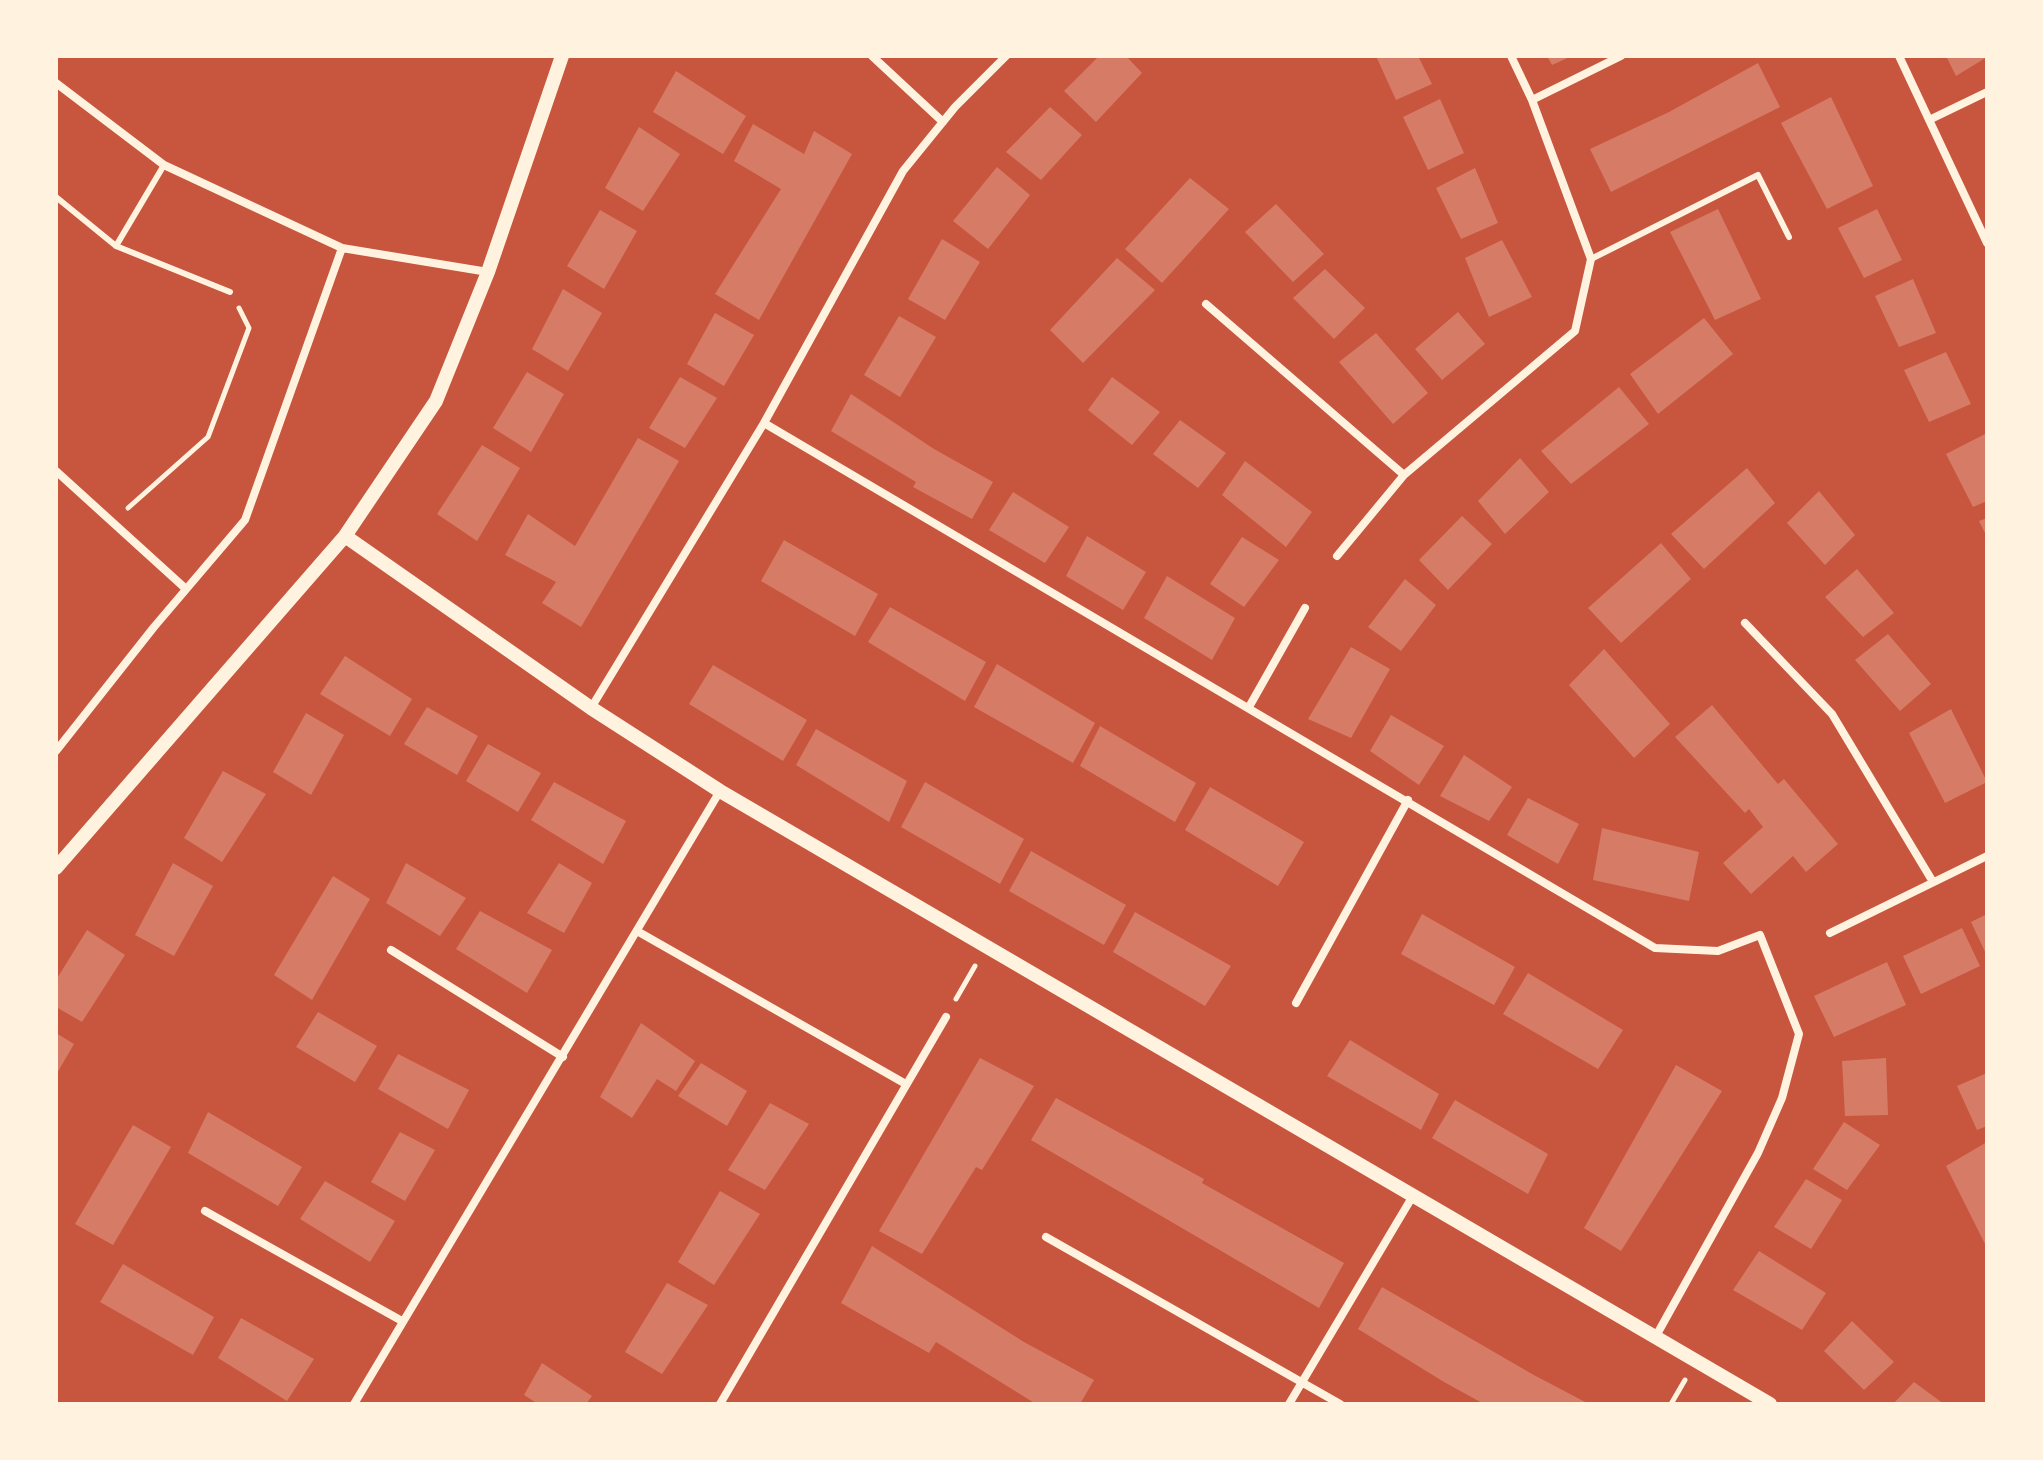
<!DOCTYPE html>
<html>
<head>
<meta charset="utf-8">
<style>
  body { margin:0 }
  #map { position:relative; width:2043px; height:1460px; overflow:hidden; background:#c8553d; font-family:"DejaVu Sans",sans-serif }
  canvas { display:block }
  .frame { position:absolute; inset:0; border:58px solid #fff3e0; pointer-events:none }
</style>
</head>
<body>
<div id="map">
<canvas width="2043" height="1460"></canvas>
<div class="frame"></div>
</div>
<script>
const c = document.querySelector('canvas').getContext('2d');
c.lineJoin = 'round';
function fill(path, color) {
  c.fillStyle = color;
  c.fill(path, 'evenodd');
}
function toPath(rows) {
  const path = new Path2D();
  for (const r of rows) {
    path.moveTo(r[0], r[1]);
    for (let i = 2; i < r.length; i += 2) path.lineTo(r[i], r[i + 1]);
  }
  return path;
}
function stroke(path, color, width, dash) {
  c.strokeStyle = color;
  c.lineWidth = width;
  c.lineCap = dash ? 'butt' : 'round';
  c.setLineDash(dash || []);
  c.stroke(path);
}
fill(toPath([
  [1099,56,1126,56,1142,73,1096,122,1064,91],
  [1376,56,1418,56,1432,84,1396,100],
  [1547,56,1572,56,1552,65],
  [1946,56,1987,56,1987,57,1956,76],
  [1758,63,1780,107,1611,192,1590,149,1669,112],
  [676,71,746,116,723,154,653,112],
  [1831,97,1873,186,1827,209,1781,123],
  [1440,99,1464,153,1428,170,1403,117],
  [1050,107,1082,135,1041,180,1006,152],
  [753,124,804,154,814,131,852,154,759,320,715,294,781,189,734,161],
  [639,127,680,154,643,211,605,188],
  [997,167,1030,195,988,249,953,221],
  [1475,168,1498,223,1461,239,1436,188],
  [1190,178,1229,209,1162,283,1125,249],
  [1276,204,1324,254,1293,282,1245,232],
  [1718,209,1761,299,1715,320,1670,232],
  [1877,209,1902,260,1864,278,1838,228],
  [600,210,637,231,604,289,567,266],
  [942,239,980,262,945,320,908,299],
  [1502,240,1532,297,1489,317,1465,258],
  [1117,258,1155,290,1083,363,1050,330],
  [1325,269,1365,308,1334,339,1293,298],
  [1913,279,1936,333,1899,347,1875,296],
  [563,289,602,313,568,371,532,349],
  [1458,312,1485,344,1442,380,1415,349],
  [715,313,754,335,724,386,687,364],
  [899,316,936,337,900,397,864,375],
  [1704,318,1733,354,1658,414,1630,374],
  [1376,333,1428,393,1393,424,1339,362],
  [1946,352,1971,404,1929,422,1904,370],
  [527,372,564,394,531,452,493,428],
  [680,377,717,398,685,448,649,428],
  [1112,377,1160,412,1132,445,1088,410],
  [1619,387,1649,424,1571,484,1541,451],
  [851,394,934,449,993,482,972,519,913,487,916,482,831,431],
  [1180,420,1226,453,1198,488,1153,454],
  [1987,433,1987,501,1973,507,1946,454],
  [638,438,679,461,581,627,542,603,556,582,505,555,528,514,575,546],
  [482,445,520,468,477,541,437,514],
  [1520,458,1549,492,1505,534,1478,501],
  [1245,461,1312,512,1286,547,1222,495],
  [1747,468,1775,503,1704,569,1671,534],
  [1819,491,1855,535,1825,565,1787,523],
  [1013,492,1069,527,1045,563,989,530],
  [1462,516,1492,544,1448,590,1419,560],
  [1987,518,1987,537,1979,521],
  [1087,536,1146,572,1123,610,1066,576],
  [1242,537,1279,560,1244,607,1210,584],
  [784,540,878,594,855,636,761,581],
  [1661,543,1691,579,1621,643,1588,608],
  [1857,569,1894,613,1863,637,1825,597],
  [1167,576,1235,618,1212,660,1144,618],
  [1405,579,1436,605,1401,651,1368,627],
  [890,607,986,662,965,701,868,642],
  [1888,634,1931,684,1900,711,1855,660],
  [1351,647,1390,669,1351,738,1308,719],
  [1604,649,1670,724,1634,758,1569,685],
  [345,656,412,699,390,736,320,694],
  [997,664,1095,723,1073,763,974,707],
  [713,665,807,720,783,761,689,704],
  [1712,705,1778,784,1784,779,1838,844,1806,872,1793,856,1751,894,1723,863,1763,827,1749,809,1745,813,1675,737],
  [427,707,478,736,457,775,404,744],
  [1951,709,1987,782,1945,803,1909,733],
  [306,713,344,735,311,795,273,772],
  [1391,715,1444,746,1419,785,1370,751],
  [1100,726,1196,783,1175,822,1080,766],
  [816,729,907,781,889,822,796,765],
  [488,744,541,773,518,812,466,781],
  [1464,755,1512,787,1489,821,1440,796],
  [223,771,266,794,222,862,184,838],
  [554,782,626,821,603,864,531,820],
  [925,782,1024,839,1000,884,901,827],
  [1210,787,1304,842,1278,886,1185,830],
  [1528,798,1579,824,1558,864,1507,835],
  [1602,828,1699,852,1689,901,1593,880],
  [1031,851,1126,905,1104,945,1009,891],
  [173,863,213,886,174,956,135,935],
  [406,863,466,898,440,936,386,903],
  [559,863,592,883,564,933,527,913],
  [333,876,370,899,312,1000,274,975],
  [480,911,552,950,527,993,456,949],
  [1135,912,1231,966,1205,1006,1113,952],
  [1422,914,1515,967,1494,1005,1401,954],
  [1987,914,1987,956,1971,922],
  [1962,928,1980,966,1921,994,1903,956],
  [87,930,125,955,82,1022,56,1007,56,980],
  [1887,962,1906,1005,1834,1037,1814,996],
  [1528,973,1623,1030,1598,1069,1503,1014],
  [318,1012,377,1046,355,1082,296,1047],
  [641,1023,695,1061,676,1091,657,1079,632,1118,600,1097],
  [56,1033,74,1044,56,1075],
  [1350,1040,1439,1094,1421,1130,1327,1076],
  [398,1054,469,1090,448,1129,378,1089],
  [980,1058,1034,1086,982,1170,976,1167,922,1254,879,1231],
  [1886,1058,1888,1115,1845,1116,1842,1061],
  [701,1063,747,1091,727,1126,678,1096],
  [1676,1065,1722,1091,1621,1251,1584,1228],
  [1987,1073,1987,1126,1977,1130,1957,1086],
  [1056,1098,1204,1179,1202,1183,1344,1263,1319,1308,1031,1140],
  [1455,1100,1548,1154,1528,1194,1432,1138],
  [770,1103,809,1124,765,1190,728,1170],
  [208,1112,302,1167,278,1206,188,1153],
  [1844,1122,1880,1145,1847,1190,1813,1169],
  [133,1125,171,1147,113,1245,75,1224],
  [400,1132,435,1150,405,1201,371,1182],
  [1987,1142,1987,1248,1946,1166],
  [1806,1179,1842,1200,1811,1249,1774,1227],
  [325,1181,395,1221,370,1262,300,1219],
  [720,1191,760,1214,714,1285,678,1262],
  [872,1246,1024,1342,1094,1380,1080,1404,1036,1404,936,1342,929,1353,841,1303],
  [1759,1251,1826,1293,1802,1330,1733,1290],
  [123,1264,214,1317,193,1355,100,1302],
  [667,1283,708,1305,662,1374,625,1352],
  [1382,1287,1532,1374,1589,1404,1484,1404,1444,1382,1358,1329],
  [241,1318,314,1359,287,1401,218,1358],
  [1852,1321,1894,1362,1864,1390,1824,1351],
  [542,1363,592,1396,586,1404,538,1404,524,1395],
  [1914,1382,1944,1404,1893,1404]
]), '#d67c66');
stroke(toPath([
  [128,508,208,437,249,328,239,308],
  [956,999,975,966],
  [1671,1404,1685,1380]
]), '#fff3e0', 5);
stroke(toPath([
  [56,197,116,246,164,165],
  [116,246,230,292],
  [1591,259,1758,175,1789,237]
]), '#fff3e0', 6);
stroke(toPath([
  [872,56,943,122],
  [1899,56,1987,243],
  [56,83,164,165,342,248,488,272],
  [1532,100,1621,56],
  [1929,120,1987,92],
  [1206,304,1404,475],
  [764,423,1655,948,1718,951,1760,935,1799,1034,1782,1098,1758,1153,1656,1336],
  [56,471,186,589],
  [1337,556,1404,475,1575,331,1591,259,1532,100,1511,56],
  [1745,623,1832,714,1933,882],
  [1249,707,1305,608],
  [591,708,764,423,903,171,955,107,1006,56],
  [56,751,154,627,245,520,342,248],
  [637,931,904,1083],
  [1830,933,1987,856],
  [391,950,563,1057],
  [1296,1003,1408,800],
  [205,1211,402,1321],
  [1046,1237,1340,1404],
  [354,1404,720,791],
  [720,1404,946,1017],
  [1289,1404,1414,1194]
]), '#fff3e0', 8);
stroke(toPath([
  [345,536,591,708,720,791,1770,1404],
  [56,868,345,536,436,401,488,272,562,56]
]), '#fff3e0', 14);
</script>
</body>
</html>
